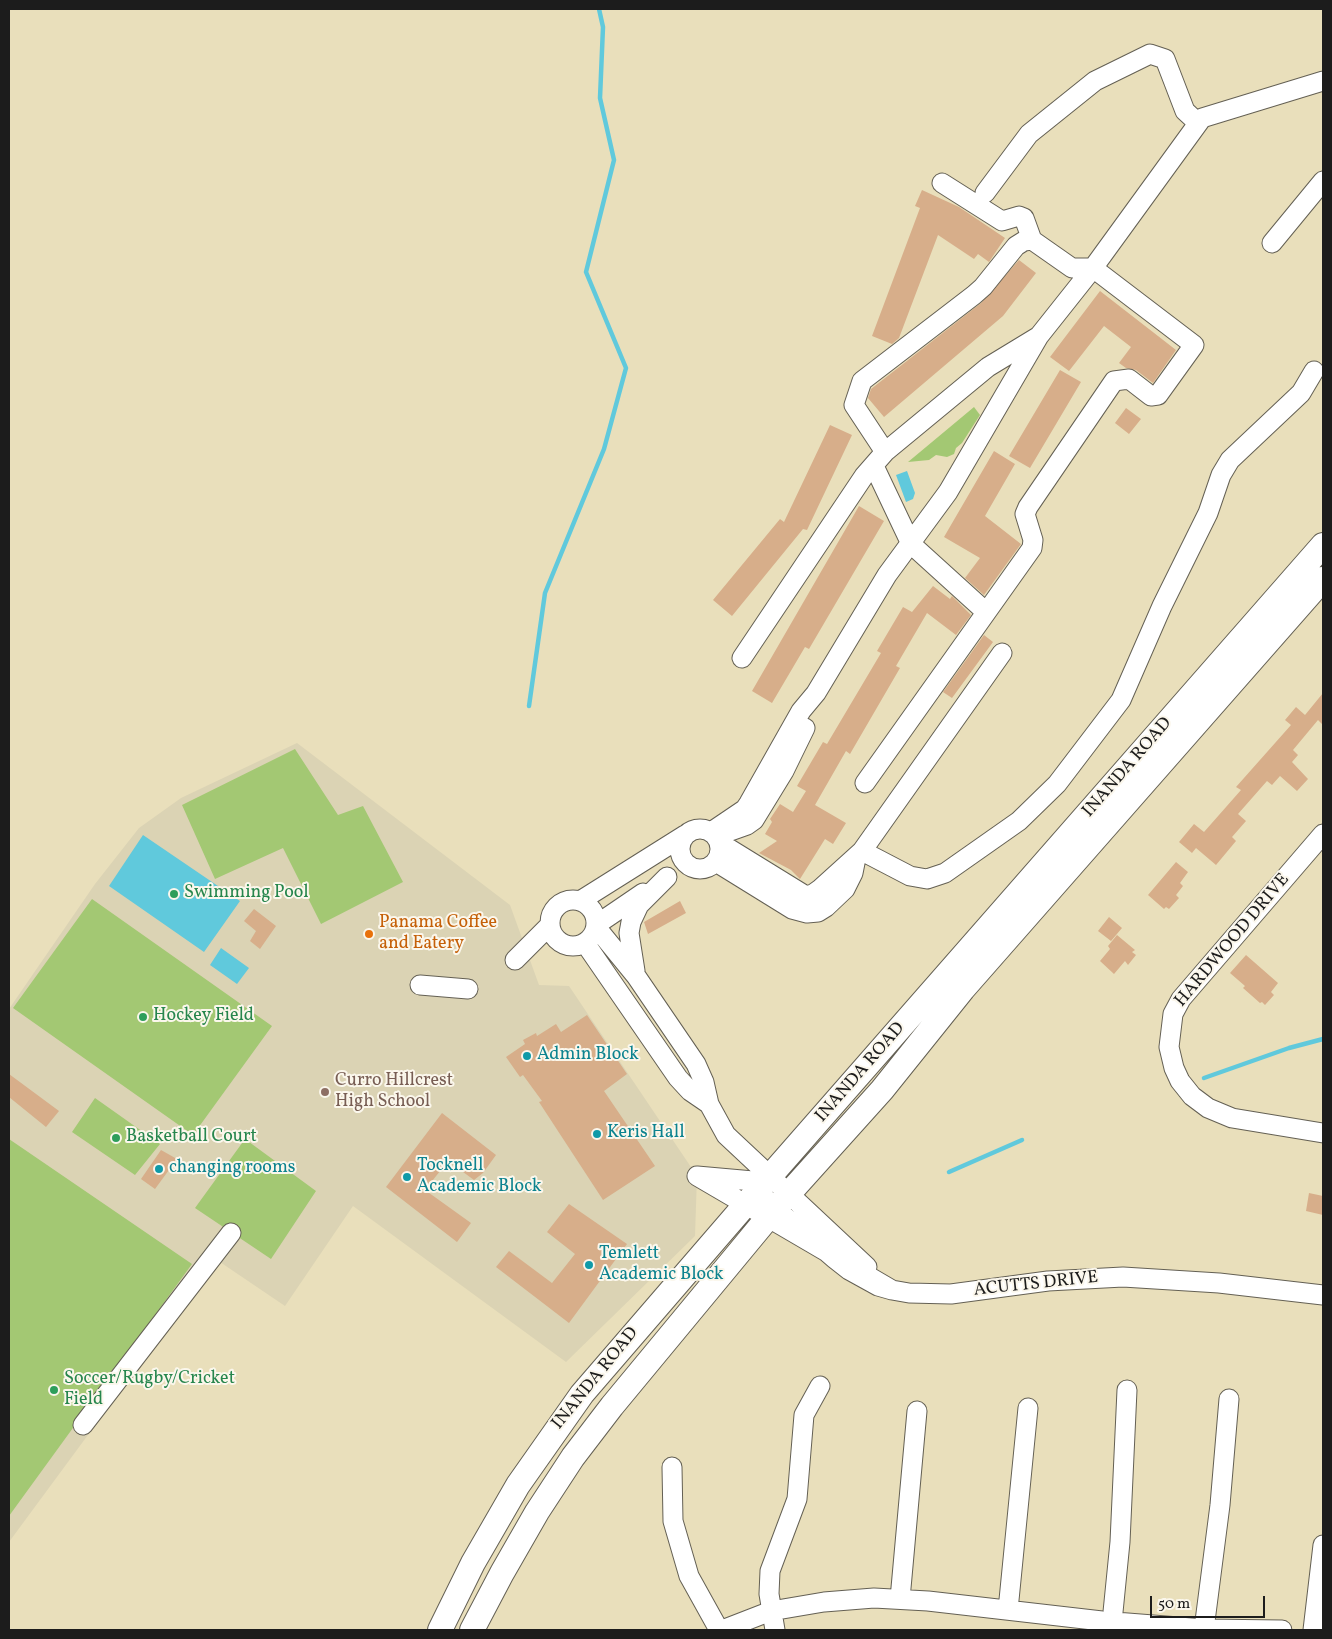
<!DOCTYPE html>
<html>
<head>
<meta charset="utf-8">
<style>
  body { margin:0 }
  #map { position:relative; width:1332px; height:1639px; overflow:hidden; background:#e9dfbb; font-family:Vollkorn,serif }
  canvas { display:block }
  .frame { position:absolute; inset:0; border:10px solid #1c1c1c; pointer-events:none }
  .scale { position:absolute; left:1150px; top:1596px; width:115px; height:22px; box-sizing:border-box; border:2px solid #1c1c1c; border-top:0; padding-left:6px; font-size:15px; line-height:18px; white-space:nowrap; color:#1c1c1c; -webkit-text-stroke:4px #fbf7ec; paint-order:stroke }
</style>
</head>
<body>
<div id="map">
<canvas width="1332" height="1639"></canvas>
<div class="frame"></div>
<div class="scale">50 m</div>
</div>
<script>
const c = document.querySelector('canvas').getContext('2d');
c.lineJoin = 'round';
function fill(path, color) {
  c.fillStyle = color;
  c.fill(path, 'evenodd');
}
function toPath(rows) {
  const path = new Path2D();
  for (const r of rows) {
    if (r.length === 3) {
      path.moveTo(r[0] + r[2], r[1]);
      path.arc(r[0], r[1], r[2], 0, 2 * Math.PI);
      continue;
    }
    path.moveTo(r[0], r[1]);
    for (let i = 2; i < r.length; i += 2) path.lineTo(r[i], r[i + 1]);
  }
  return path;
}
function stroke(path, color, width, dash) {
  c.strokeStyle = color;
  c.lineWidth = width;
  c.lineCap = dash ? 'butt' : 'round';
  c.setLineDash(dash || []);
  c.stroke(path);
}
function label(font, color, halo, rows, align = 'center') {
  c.font = font + ' Vollkorn,serif';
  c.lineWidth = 4;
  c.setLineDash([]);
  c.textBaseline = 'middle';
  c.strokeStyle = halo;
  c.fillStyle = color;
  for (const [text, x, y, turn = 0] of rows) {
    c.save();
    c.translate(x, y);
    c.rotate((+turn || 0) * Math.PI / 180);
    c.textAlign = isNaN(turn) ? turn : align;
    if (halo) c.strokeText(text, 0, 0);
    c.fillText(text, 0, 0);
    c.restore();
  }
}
fill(toPath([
  [297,743,510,905,539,985,569,986,697,1176,695,1236,566,1362,353,1206,285,1306,217,1260,9,1542,9,1009,95,884,139,828,181,798]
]), '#dbd3b4');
fill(toPath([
  [974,407,980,415,962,443,956,448,954,454,947,457,936,455,929,460,908,462],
  [295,749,338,815,363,806,403,882,321,924,283,848,215,879,182,805],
  [92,899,272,1026,193,1135,13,1008],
  [95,1098,160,1144,135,1175,72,1132],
  [9,1139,192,1264,9,1516],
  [245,1139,316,1191,271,1259,195,1208]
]), '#a3c873');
fill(toPath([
  [907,471,915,493,913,499,906,502,896,475],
  [143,835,240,901,204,952,109,886],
  [221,948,249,968,237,984,210,965]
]), '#60c9dc');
stroke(toPath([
  [529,706,545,593,604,449,626,368,586,272,614,160,600,98,603,27,599,9],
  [1204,1078,1289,1048,1323,1039],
  [949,1172,1022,1140]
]), '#60c9dc', 4.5);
fill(toPath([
  [922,190,959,207,1005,238,989,262,978,254,974,259,938,235,899,338,892,344,872,336,920,208,915,206],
  [1019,260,1036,273,1003,316,884,417,868,398,871,389,981,303],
  [1100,291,1176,350,1153,383,1136,370,1126,368,1119,363,1131,347,1104,326,1069,371,1050,357],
  [1060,370,1081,382,1030,468,1009,456],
  [1126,408,1141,419,1129,434,1115,423],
  [830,425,852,435,807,530,803,529,732,616,713,600,780,519,784,522],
  [994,451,1015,464,985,516,1021,544,984,595,965,578,980,558,944,537],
  [859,506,884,521,809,649,805,647,772,703,752,691],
  [933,586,950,599,952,596,971,615,956,635,927,613,896,666,900,668,850,754,846,751,815,805,846,823,833,844,825,839,800,879,791,870,759,853,777,841,765,834,772,822,770,819,780,804,793,812,806,791,797,786,823,742,827,744,881,653,877,651,903,607,912,612],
  [984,635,993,642,952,698,943,692],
  [1323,693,1323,725,1318,720,1293,750,1298,755,1292,762,1308,779,1297,791,1280,776,1272,785,1267,781,1238,814,1246,821,1232,837,1236,841,1216,865,1196,848,1192,853,1179,842,1194,824,1204,832,1241,790,1236,787,1291,725,1285,720,1296,707,1305,715],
  [1176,862,1188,872,1180,883,1183,886,1176,895,1179,898,1169,909,1166,907,1164,909,1148,895],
  [680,901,686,913,648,934,644,922],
  [254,909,276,926,260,949,250,941,256,931,244,921],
  [1109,917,1122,928,1111,941,1098,931],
  [1117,935,1135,950,1132,952,1136,955,1128,965,1125,961,1114,974,1100,961,1110,949,1108,946],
  [1246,955,1278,983,1271,992,1274,995,1265,1005,1262,1002,1260,1003,1243,988,1245,986,1230,973],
  [587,1015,627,1074,604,1091,655,1166,603,1200,539,1102,542,1101,523,1075,520,1077,506,1057,525,1044,523,1040,536,1033,537,1036,556,1024,561,1032],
  [9,1074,59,1111,46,1127,9,1097],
  [442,1113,496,1155,483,1173,474,1180,448,1161,425,1190,471,1223,457,1242,386,1187],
  [161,1150,177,1159,155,1189,141,1179],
  [1309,1193,1323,1196,1323,1215,1306,1211],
  [569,1204,627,1244,569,1323,496,1267,509,1251,552,1283,575,1254,547,1232]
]), '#d7ae8a');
const minor = toPath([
  [942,183,1002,221,1019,216,1024,218,1032,240],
  [985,193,1029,134,1095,81,1150,54,1165,59,1185,111,1198,123],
  [1272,243,1323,181],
  [874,466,911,544,986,612],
  [742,658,864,476,885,452,988,367,1039,336],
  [865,783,1032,548,1033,540,1025,514,1028,507,1114,381,1129,379,1151,396,1158,395,1194,345,1093,268,1072,268,1032,240,1024,241,1016,246,983,287,974,295,862,381,854,405,885,452],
  [700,849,20],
  [711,832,745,809,749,803,801,711,816,693,887,575,948,492,1039,336,1093,268,1202,118,1323,81],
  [1323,834,1181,999,1173,1014,1169,1047,1174,1068,1180,1081,1192,1096,1208,1108,1232,1118,1323,1133],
  [716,836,747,825,754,820,784,771,805,728],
  [720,843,806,896,813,894,820,889,862,851,910,876,927,879,945,873,1019,821,1057,784,1121,700,1162,606,1208,513,1221,475,1230,460,1301,393,1314,371],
  [862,851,1002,653],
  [716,862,792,909,807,913,818,912,826,907,845,889,853,873,856,858],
  [573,923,23],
  [580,901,685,835],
  [596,925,643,893],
  [596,927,636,976,696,1064,704,1082,709,1104,726,1135,867,1267],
  [585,943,678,1078,690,1091,709,1104],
  [515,960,550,925],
  [635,971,629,933,631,922,639,905,667,877],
  [420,985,468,989],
  [892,1290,697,1176,753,1181,758,1190,775,1209,798,1227,835,1259,849,1270,878,1286,892,1290,909,1293,951,1294,1048,1281,1123,1277,1219,1283,1323,1295],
  [83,1425,231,1233],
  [672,1467,673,1521,689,1576,719,1630],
  [900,1599,917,1411],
  [1008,1610,1028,1408],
  [1112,1622,1120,1542,1127,1390],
  [1204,1629,1220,1505,1229,1399],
  [722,1630,771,1611,824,1602,874,1598,928,1601,1102,1621,1204,1629,1282,1630],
  [775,1630,769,1594,770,1571,797,1499,804,1415,820,1386],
  [1313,1630,1323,1545]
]);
const major = toPath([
  [440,1630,473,1563,518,1485,582,1394,758,1190,1323,545],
  [472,1630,502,1573,537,1512,573,1457,612,1406,775,1209,882,1090,963,989,1323,579]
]);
stroke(minor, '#646054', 21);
stroke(major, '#646054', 26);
stroke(minor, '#fff', 19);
stroke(major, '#fff', 24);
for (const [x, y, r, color] of [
  [174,894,5,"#2e9e5b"],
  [369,934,5,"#e8710a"],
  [143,1017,5,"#2e9e5b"],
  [527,1056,5,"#0f9aa8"],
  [325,1092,5,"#8d6e63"],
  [597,1134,5,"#0f9aa8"],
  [116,1138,5,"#2e9e5b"],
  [159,1169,5,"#0f9aa8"],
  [407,1177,5,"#0f9aa8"],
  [589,1265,5,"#0f9aa8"],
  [54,1390,5,"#2e9e5b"]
]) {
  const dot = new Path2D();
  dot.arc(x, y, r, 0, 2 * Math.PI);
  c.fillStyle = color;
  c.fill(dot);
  stroke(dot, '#fbf7ec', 2);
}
label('18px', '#1c1c1c', '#fbf7ec', [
  ["INANDA ROAD",1128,768,-49],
  ["HARDWOOD DRIVE",1233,941,-50],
  ["INANDA ROAD",861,1073,-49],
  ["ACUTTS DRIVE",1036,1285,-6],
  ["INANDA ROAD",596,1379,-51]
]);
label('18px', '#27864d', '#fbf7ec', [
  ["Swimming Pool",184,894],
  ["Hockey Field",153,1017],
  ["Basketball Court",126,1138],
  ["Soccer/Rugby/Cricket",64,1380],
  ["Field",64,1401]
], 'left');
label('18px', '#c56008', '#fbf7ec', [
  ["Panama Coffee",379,924],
  ["and Eatery",379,945]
], 'left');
label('18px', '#0d838f', '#fbf7ec', [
  ["Admin Block",537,1056],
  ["Keris Hall",607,1134],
  ["Tocknell",417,1167],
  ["Academic Block",417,1188],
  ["changing rooms",169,1169],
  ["Temlett",599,1255],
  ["Academic Block",599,1276]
], 'left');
label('18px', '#785e54', '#fbf7ec', [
  ["Curro Hillcrest",335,1082],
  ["High School",335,1103]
], 'left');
</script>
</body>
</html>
